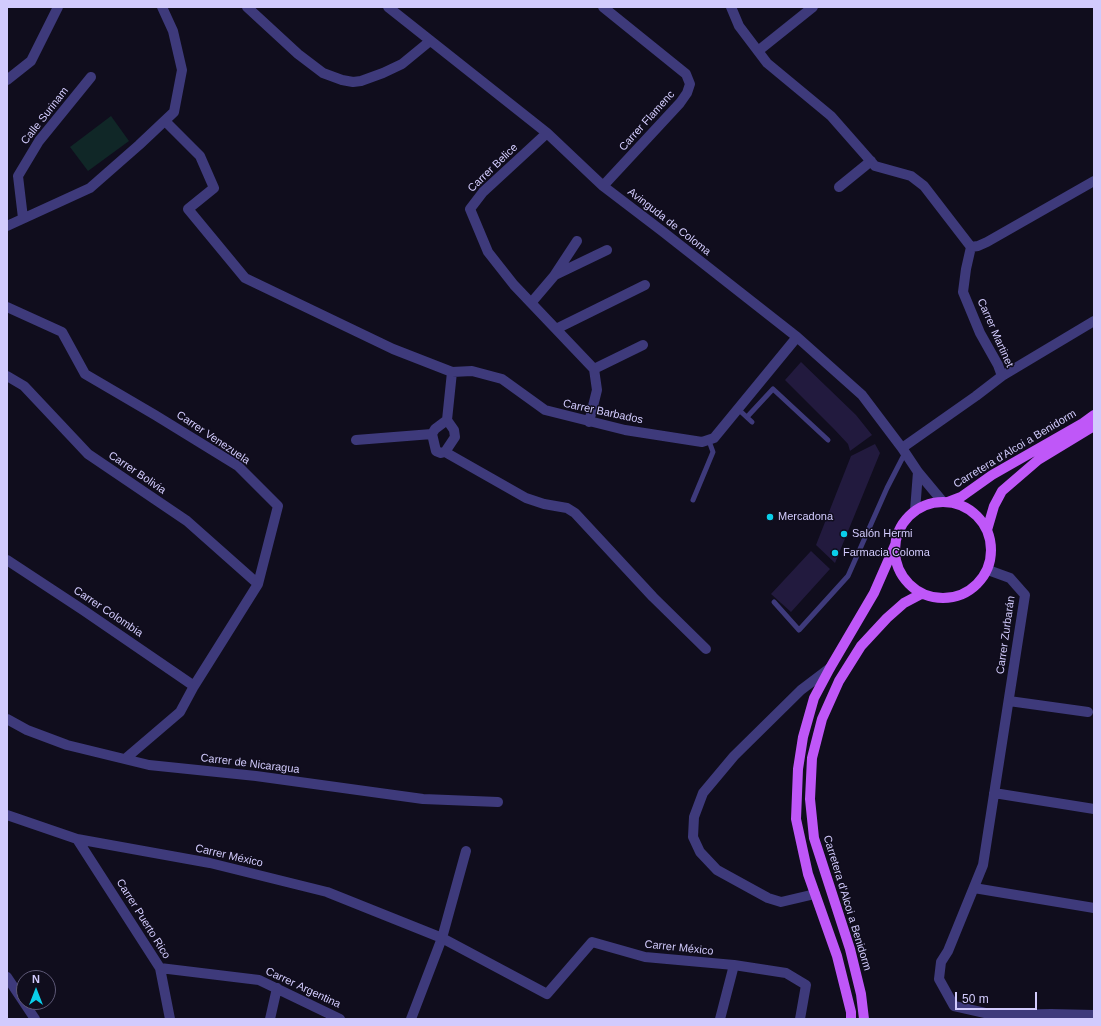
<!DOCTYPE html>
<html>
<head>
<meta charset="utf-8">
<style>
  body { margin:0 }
  #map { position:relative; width:1101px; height:1026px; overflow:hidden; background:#100d1d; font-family:Helvetica,sans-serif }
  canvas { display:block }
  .frame { position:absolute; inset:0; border:8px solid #d2cbfd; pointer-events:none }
  .north { position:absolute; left:16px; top:970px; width:40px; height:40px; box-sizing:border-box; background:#100d1d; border:1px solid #5e5977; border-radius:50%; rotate:0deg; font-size:11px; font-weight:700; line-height:16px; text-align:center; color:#d2cbfd }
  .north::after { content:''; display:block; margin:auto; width:14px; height:18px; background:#0acfea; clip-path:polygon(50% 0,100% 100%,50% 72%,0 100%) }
  .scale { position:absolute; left:955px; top:992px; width:82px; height:18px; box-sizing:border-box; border:2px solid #d2cbfd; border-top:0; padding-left:5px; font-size:12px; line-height:14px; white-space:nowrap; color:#d2cbfd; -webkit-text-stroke:3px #100d1d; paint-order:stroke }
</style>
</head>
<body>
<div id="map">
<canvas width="1101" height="1026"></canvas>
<div class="frame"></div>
<div class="north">N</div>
<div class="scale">50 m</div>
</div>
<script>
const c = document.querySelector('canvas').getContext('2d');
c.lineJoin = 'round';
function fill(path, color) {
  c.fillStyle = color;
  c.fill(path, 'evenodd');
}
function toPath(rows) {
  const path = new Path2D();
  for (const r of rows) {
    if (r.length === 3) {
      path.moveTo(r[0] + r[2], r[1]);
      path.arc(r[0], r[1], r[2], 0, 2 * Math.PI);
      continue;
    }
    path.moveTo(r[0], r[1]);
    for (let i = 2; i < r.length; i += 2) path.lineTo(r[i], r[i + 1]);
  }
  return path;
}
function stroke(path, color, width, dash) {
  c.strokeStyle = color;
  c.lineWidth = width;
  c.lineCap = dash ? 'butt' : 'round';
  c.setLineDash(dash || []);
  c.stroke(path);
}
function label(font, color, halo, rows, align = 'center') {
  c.font = font + ' Helvetica,sans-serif';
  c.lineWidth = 3;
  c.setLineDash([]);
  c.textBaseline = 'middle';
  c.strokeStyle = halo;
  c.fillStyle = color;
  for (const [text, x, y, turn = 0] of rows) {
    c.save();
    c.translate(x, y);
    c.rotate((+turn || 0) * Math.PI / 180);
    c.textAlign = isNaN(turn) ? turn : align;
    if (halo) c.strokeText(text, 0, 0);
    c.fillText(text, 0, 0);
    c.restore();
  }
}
fill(toPath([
  [111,116,129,141,88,171,70,147]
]), '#102727');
fill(toPath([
  [801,362,856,415,872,435,850,451,848,444,834,429,785,380],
  [875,444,880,453,835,563,816,545,851,456],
  [811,551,830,569,791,612,771,594]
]), '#221a3e');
stroke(toPath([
  [738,409,752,422],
  [747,417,773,389,828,440],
  [693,500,713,452,709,441],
  [774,602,799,630,848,576,887,488,905,453]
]), '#3e3a7b', 5);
stroke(toPath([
  [247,7,298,54,323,73,342,80,353,82,361,81,383,73,402,64,430,41],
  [388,7,547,133,603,186,662,231,797,337,862,395,902,448,918,472,943,502],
  [731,7,739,26,767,63,831,116,875,166,911,176,924,186,971,247],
  [758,51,813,7],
  [7,80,31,61,58,7],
  [165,121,200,156,214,188,188,209,245,278,393,349,452,372],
  [547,133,483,192,470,209,488,252,514,285,594,369,597,390,589,422],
  [603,186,680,103,687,93,690,84,686,74,603,7],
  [839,187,871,161],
  [23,218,18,176,39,141,91,77],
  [7,226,90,188,139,145,174,112,182,70,173,31,162,7],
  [971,247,978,246,987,242,1094,181],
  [555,275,607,250],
  [531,303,554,276,577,241],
  [7,307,62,332,85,374,155,415,238,466,278,506,258,584,194,686,180,712,125,759],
  [556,329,645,285],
  [594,369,643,345],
  [7,376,24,386,88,454,187,521,258,584],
  [1002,376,1094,321],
  [447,420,435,429,432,434,436,451,441,453,445,452,526,498,544,504,567,508,575,513,653,597,706,649],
  [356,440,432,434],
  [902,448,976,396,1002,376,998,365,980,333,963,292,966,269,971,247],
  [445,452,455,437,454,430,447,420,452,372,472,371,502,379,545,410,625,430,702,442,714,438,797,337],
  [915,511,918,472],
  [7,560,83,610,194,686],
  [988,570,1010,578,1025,595,983,865,948,951,941,962,939,979,954,1006,994,1015,1051,1014,1094,1015],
  [1009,701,1088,712],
  [7,719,27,730,67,745,149,765,256,776,423,799,498,802],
  [994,793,1094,809],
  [7,815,77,839,210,863,327,892,442,938,547,994,592,942,645,957,734,965,786,973,806,985,800,1019],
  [77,839,160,968,170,1019],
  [974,888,1094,908],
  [815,894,781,902,768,898,717,870,700,852,693,837,694,817,703,793,734,756,801,690,830,668],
  [160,968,259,980,340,1019],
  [7,977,35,1019],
  [270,1019,277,988],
  [411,1019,442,938,466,851],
  [720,1019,734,965]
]), '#3e3a7b', 10);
stroke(toPath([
  [943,550,48],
  [948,502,961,497,992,475,1083,423,1094,415],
  [987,530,994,506,1002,491,1038,460,1094,426],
  [851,1019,851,1012,837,956,808,874,796,819,798,769,803,737,814,698,830,668,874,593,895,545],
  [864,1019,861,994,850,949,814,838,810,799,812,758,822,719,839,681,861,646,887,618,904,603,921,594]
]), '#bf57f8', 10);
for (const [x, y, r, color] of [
  [770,517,4,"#0acfea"],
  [844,534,4,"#0acfea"],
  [835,553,4,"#0acfea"]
]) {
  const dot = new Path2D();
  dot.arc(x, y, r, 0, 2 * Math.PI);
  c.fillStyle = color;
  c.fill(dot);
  stroke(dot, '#100d1d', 1.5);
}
label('11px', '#d2cbfd', '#100d1d', [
  ["Calle Surinam",45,116,-52],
  ["Carrer Flamenc",647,121,-48],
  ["Carrer Belice",493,168,-44],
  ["Avinguda de Coloma",669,222,38],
  ["Carrer Martinet",995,333,66],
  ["Carrer Barbados",603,412,12],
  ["Carrer Venezuela",213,438,34],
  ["Carretera d'Alcoi a Benidorm",1015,449,-31],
  ["Carrer Bolivia",137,473,34],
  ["Carrer Colombia",108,612,34],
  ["Carrer Zurbarán",1006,635,-82],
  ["Carrer de Nicaragua",250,764,7],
  ["Carrer México",229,856,13],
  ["Carretera d'Alcoi a Benidorm",847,903,73],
  ["Carrer Puerto Rico",143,919,58],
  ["Carrer México",679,948,6],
  ["Carrer Argentina",303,988,25]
]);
label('11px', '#d2cbfd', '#100d1d', [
  ["Mercadona",778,517],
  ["Salón Hermi",852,534],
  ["Farmacia Coloma",843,553]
], 'left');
</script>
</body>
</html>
